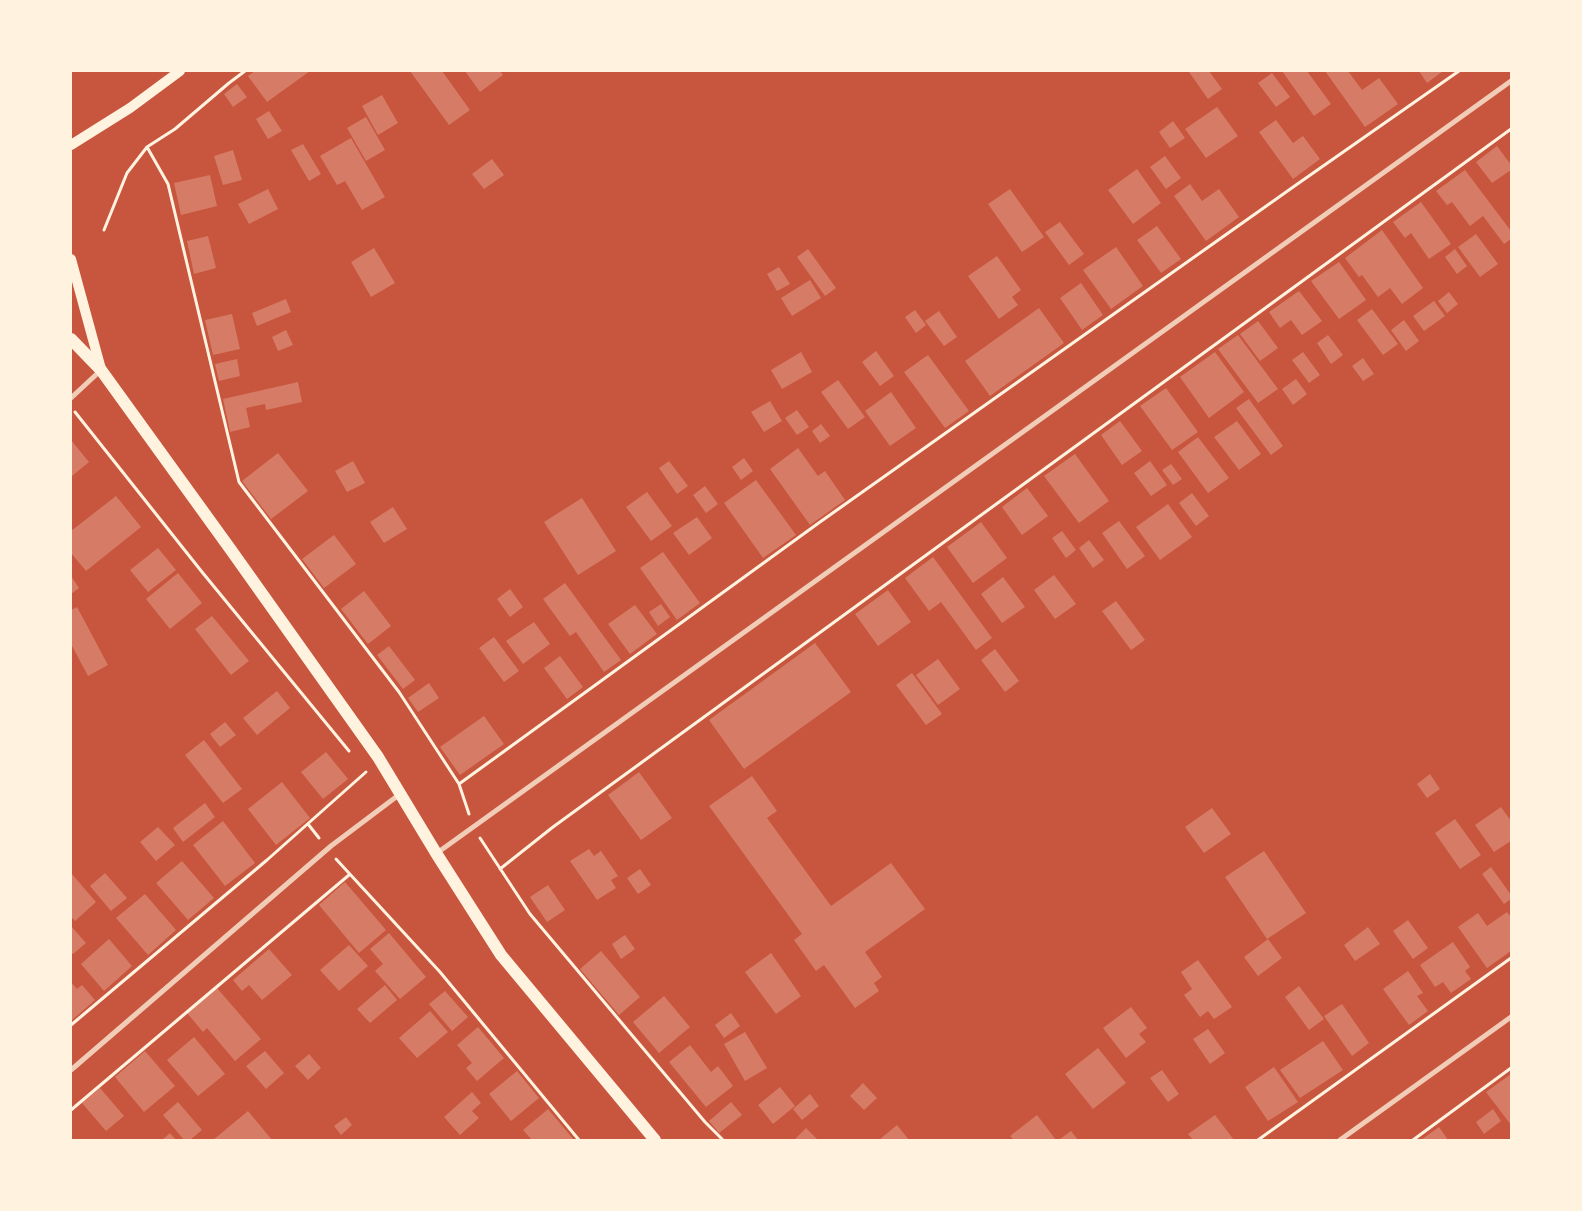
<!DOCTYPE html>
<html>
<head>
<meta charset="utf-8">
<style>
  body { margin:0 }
  #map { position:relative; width:1582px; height:1211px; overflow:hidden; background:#c8553d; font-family:"Roboto Condensed",sans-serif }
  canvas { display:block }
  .frame { position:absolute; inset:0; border:72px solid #fff3e0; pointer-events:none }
</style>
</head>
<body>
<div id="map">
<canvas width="1582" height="1211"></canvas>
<div class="frame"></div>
</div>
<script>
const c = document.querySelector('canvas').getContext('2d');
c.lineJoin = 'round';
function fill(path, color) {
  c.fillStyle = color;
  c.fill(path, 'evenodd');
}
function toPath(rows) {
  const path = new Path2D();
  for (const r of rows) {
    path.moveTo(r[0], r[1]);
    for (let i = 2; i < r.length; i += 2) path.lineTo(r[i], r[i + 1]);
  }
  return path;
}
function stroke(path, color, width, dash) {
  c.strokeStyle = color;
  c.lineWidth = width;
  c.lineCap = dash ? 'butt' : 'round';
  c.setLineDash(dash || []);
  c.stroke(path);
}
fill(toPath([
  [255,71,310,71,267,102,248,76],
  [410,71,442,71,470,110,449,125],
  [465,71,500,71,503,75,480,92],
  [1191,71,1209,71,1222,89,1208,99,1189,72],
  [1282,71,1307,71,1331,104,1314,116],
  [1325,71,1348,71,1362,90,1379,78,1398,104,1365,127],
  [1419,71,1443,71,1427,83],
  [1272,73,1290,97,1276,107,1258,83],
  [237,84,247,97,233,107,224,94],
  [382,95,398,123,378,135,362,106],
  [1217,107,1238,136,1206,158,1185,129],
  [269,111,282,131,268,139,256,119],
  [366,117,385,150,366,161,347,128],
  [1276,120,1293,143,1303,136,1320,159,1293,179,1259,132],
  [1173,121,1185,138,1170,148,1159,132],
  [351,138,385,197,362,210,345,181,337,185,320,156],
  [303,144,321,174,309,181,291,150],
  [1497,146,1511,165,1511,170,1492,183,1476,162],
  [233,150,242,180,223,185,214,156],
  [1165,156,1181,178,1166,189,1150,167],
  [492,159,504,175,484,189,472,174],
  [1137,169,1161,203,1133,224,1108,190],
  [1465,170,1511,231,1511,239,1504,244,1483,216,1470,226,1452,202,1447,205,1436,191],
  [210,175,217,206,181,215,174,183],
  [1190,184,1202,201,1219,189,1239,217,1206,241,1174,196],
  [268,189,278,209,249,224,238,204],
  [1010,189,1044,237,1022,252,988,204],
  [1421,202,1451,244,1429,259,1411,233,1405,238,1393,222],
  [1060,222,1084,254,1069,265,1045,232],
  [1157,226,1181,259,1161,273,1137,240],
  [1382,230,1423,288,1402,304,1390,288,1378,297,1362,275,1359,277,1345,258],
  [1476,234,1498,264,1480,277,1458,247],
  [208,236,216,268,194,274,187,241],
  [1116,247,1143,286,1111,309,1083,270],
  [374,248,395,283,371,297,351,262],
  [808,249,836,288,825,296,797,257],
  [1455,249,1467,266,1457,274,1445,257],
  [997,256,1021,290,1012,297,1018,305,999,319,968,276],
  [1339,262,1366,300,1339,319,1311,281],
  [779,267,790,284,777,291,767,274],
  [810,280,821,298,792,316,781,298],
  [1081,283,1103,315,1082,330,1060,298],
  [1299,291,1322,321,1302,335,1291,320,1280,328,1269,312],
  [1449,292,1458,304,1447,313,1438,301],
  [286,299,291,312,257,326,252,313],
  [1434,301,1445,316,1424,331,1413,316],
  [1039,308,1064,343,990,396,965,361],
  [1372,309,1398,344,1383,355,1357,320],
  [915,310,926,325,916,333,905,317],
  [939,311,957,337,944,346,925,321],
  [232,314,240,349,213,355,205,320],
  [1404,320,1419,341,1406,351,1391,330],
  [1258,321,1278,348,1260,361,1240,334],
  [286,330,293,345,278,351,272,337],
  [1238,335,1278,389,1258,403,1218,349],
  [1328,335,1343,355,1331,364,1317,343],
  [876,351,894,376,880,386,862,362],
  [801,352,812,372,782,389,771,370],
  [1215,352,1244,392,1209,418,1180,377],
  [1303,352,1320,375,1309,383,1292,360],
  [928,355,969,411,945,428,904,372],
  [1363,358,1374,374,1363,381,1352,366],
  [237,359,240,376,219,381,215,364],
  [1296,379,1307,394,1293,405,1282,389],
  [838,380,865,417,848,429,821,392],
  [298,382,302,402,266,410,265,404,246,408,250,427,230,432,223,399],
  [1166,388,1198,432,1172,450,1140,406],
  [891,392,916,428,890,446,865,411],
  [1249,399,1283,446,1271,455,1236,408],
  [770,401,782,421,764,432,751,412],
  [797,410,809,427,797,435,785,418],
  [1120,421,1142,451,1122,465,1101,435],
  [1237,421,1261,454,1239,470,1214,437],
  [821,424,830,436,820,443,812,431],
  [1198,437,1229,478,1208,493,1178,452],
  [71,440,89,462,72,476,71,475],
  [798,448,818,476,825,471,845,500,810,525,770,469],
  [278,453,308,491,271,519,242,481],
  [1075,454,1109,501,1079,523,1044,476],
  [744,458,753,471,741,480,732,467],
  [353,461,365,483,347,492,335,471],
  [669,461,688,486,677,494,659,468],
  [1150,461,1167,485,1151,496,1134,473],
  [1171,464,1182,479,1173,485,1162,470],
  [756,480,796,535,763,558,724,503],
  [705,486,718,504,706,513,693,495],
  [1027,488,1048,516,1022,535,1002,507],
  [647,492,672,526,651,541,626,507],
  [1192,493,1209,516,1196,526,1179,503],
  [116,496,141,527,86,571,71,553,71,531],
  [582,498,616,551,578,575,544,522],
  [1168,504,1192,537,1160,560,1136,527],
  [393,507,407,529,384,543,370,522],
  [697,517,712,538,689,555,673,533],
  [1119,521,1145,556,1127,569,1102,533],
  [981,522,1007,558,973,583,947,547],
  [1062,531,1076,550,1066,558,1052,538],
  [334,535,356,564,324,588,302,559],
  [1089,540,1104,560,1093,568,1079,548],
  [158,548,176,570,148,592,130,570],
  [663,552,700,603,677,620,640,568],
  [933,557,992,638,976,650,941,602,929,611,905,578],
  [178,573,202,603,170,629,146,599],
  [1054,575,1076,604,1055,619,1034,590],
  [71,576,79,588,71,594],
  [1003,577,1025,607,1002,623,981,594],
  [565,583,621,660,604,672,576,632,570,636,543,599],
  [510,589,523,607,510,617,497,599],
  [888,590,911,622,878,646,855,614],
  [364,591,391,626,368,644,341,609],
  [1116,601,1145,640,1131,650,1102,611],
  [661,604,670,617,658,626,649,612],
  [635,605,657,634,630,654,608,624],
  [77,607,108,665,88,676,71,644,71,610],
  [212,616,249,661,231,675,195,629],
  [534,622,550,644,523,664,506,641],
  [494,637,519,671,504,682,479,648],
  [815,643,851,692,744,769,709,720],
  [389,646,415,680,403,689,377,655],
  [995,649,1019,681,1005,692,981,660],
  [560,656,583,687,567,699,544,668],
  [938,659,960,689,938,705,916,675],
  [912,673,942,714,926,725,896,685],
  [429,683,439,698,418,712,408,698],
  [277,691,290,708,257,735,243,718],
  [484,716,504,744,460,775,440,747],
  [225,722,236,735,220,747,210,734],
  [204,740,242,789,223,803,185,755],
  [326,752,348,779,323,799,301,772],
  [639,772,672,818,641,840,608,795],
  [1430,774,1440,789,1427,798,1417,784],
  [752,776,777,811,767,818,831,906,891,863,925,909,865,952,882,977,874,983,879,991,855,1008,824,965,816,971,794,940,802,934,709,806],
  [282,782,310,818,276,845,248,809],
  [205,803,215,817,183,842,173,828],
  [1501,807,1511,821,1511,841,1494,852,1475,825],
  [1212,808,1231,834,1204,853,1185,827],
  [1455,819,1481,855,1460,869,1435,833],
  [223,821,255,863,225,886,193,845],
  [158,827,175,845,156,861,140,842],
  [589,849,594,856,601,851,618,876,611,880,616,888,597,900,570,861],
  [1264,851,1306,913,1267,939,1225,877],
  [182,861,214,898,188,920,156,883],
  [1491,867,1511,895,1511,899,1504,904,1482,874],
  [640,869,651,885,638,894,627,878],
  [71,873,96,902,75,921,71,917],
  [105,873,127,898,111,911,90,886],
  [345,882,386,930,359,953,319,905],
  [548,885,565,910,547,922,530,897],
  [145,894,176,930,148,955,116,918],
  [1507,912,1511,917,1511,951,1487,968,1458,927,1478,913,1487,926],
  [1408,920,1428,948,1413,959,1393,931],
  [71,926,86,943,73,954,71,952],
  [1368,927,1380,944,1355,961,1344,945],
  [389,933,426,977,400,999,375,971,383,964,370,949],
  [625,935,635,949,621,959,612,944],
  [109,939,132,966,104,991,81,964],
  [1268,939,1282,958,1258,976,1244,957],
  [1453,942,1470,967,1465,971,1471,979,1451,993,1443,982,1435,987,1420,965],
  [349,945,368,966,339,991,320,970],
  [269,949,292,975,262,1000,249,985,242,991,233,980],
  [601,951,640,997,619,1015,580,969],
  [771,953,801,996,776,1014,745,972],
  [1198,960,1232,1007,1214,1019,1208,1011,1200,1017,1184,995,1192,989,1181,972],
  [1408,971,1423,993,1417,996,1428,1011,1409,1025,1383,989],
  [71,982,77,989,82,985,95,1000,71,1021],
  [385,985,397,1000,370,1023,357,1009],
  [1299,986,1324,1019,1309,1030,1285,997],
  [217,988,261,1039,235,1061,207,1028,203,1032,187,1013],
  [445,991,468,1017,452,1031,429,1004],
  [664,996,690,1027,659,1053,633,1022],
  [1342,1004,1369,1043,1352,1056,1324,1016],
  [1131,1007,1147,1028,1139,1034,1146,1042,1126,1058,1103,1028],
  [430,1011,448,1032,417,1058,399,1038],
  [731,1013,740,1026,724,1038,715,1025],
  [478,1027,504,1058,477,1081,466,1068,472,1063,457,1045],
  [1208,1029,1225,1053,1210,1064,1193,1039],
  [745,1032,767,1068,745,1081,724,1044],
  [194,1037,225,1074,198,1096,167,1060],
  [1323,1041,1343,1070,1300,1098,1280,1070],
  [690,1045,711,1072,718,1066,733,1086,706,1107,669,1062],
  [1098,1048,1126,1083,1093,1109,1065,1074],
  [145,1051,175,1086,144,1112,115,1077],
  [265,1051,284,1073,266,1089,246,1066],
  [309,1054,321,1068,308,1080,295,1066],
  [1274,1067,1298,1102,1268,1121,1245,1087],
  [1162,1070,1179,1094,1168,1102,1150,1078],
  [517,1071,539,1098,511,1121,489,1094],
  [1511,1074,1511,1125,1486,1092],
  [863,1083,877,1098,864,1110,850,1096],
  [780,1087,795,1106,773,1124,758,1105],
  [100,1088,124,1116,106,1131,82,1103],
  [472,1092,481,1103,472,1111,479,1118,460,1135,444,1117],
  [810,1094,819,1106,802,1120,793,1109],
  [178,1102,202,1130,190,1140,184,1140,163,1115],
  [731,1102,742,1115,719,1133,709,1121],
  [548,1109,574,1140,532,1140,523,1130],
  [1493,1109,1501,1121,1484,1134,1476,1122],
  [248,1111,272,1140,213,1140],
  [1037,1115,1056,1140,1014,1140,1010,1136],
  [1215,1115,1234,1140,1193,1140,1188,1134],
  [346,1117,352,1125,341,1135,334,1126],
  [897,1125,909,1140,879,1140],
  [1439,1127,1448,1140,1421,1140],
  [806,1128,818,1140,794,1140],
  [1071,1131,1078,1140,1061,1140,1060,1139],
  [170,1133,176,1140,162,1140]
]), '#d67c66');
stroke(toPath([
  [147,147,168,184,239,482,399,692,459,784,469,814],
  [104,230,127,173,147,147,175,129,229,83,245,71],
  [75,412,202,572,349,751],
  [459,784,820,522,1296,185,1459,71],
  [308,824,319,838],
  [480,838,530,914,705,1122,723,1140],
  [336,859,440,972,579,1140],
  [500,869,553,827,1511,129],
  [71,1025,267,860,366,772],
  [71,1110,349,875],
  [1258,1140,1511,958],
  [1413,1140,1511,1068]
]), '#fff3e0', 3);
stroke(toPath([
  [71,398,100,371],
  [437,853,1511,81],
  [71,1070,331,846,400,794],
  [1340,1140,1511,1017]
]), '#f1ccb7', 5);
stroke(toPath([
  [71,145,130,108,180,71],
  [71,259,101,369]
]), '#fff3e0', 10);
stroke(toPath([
  [71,339,101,370,231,550,378,757,436,853,501,955,655,1140]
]), '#fff3e0', 12);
</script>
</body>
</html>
